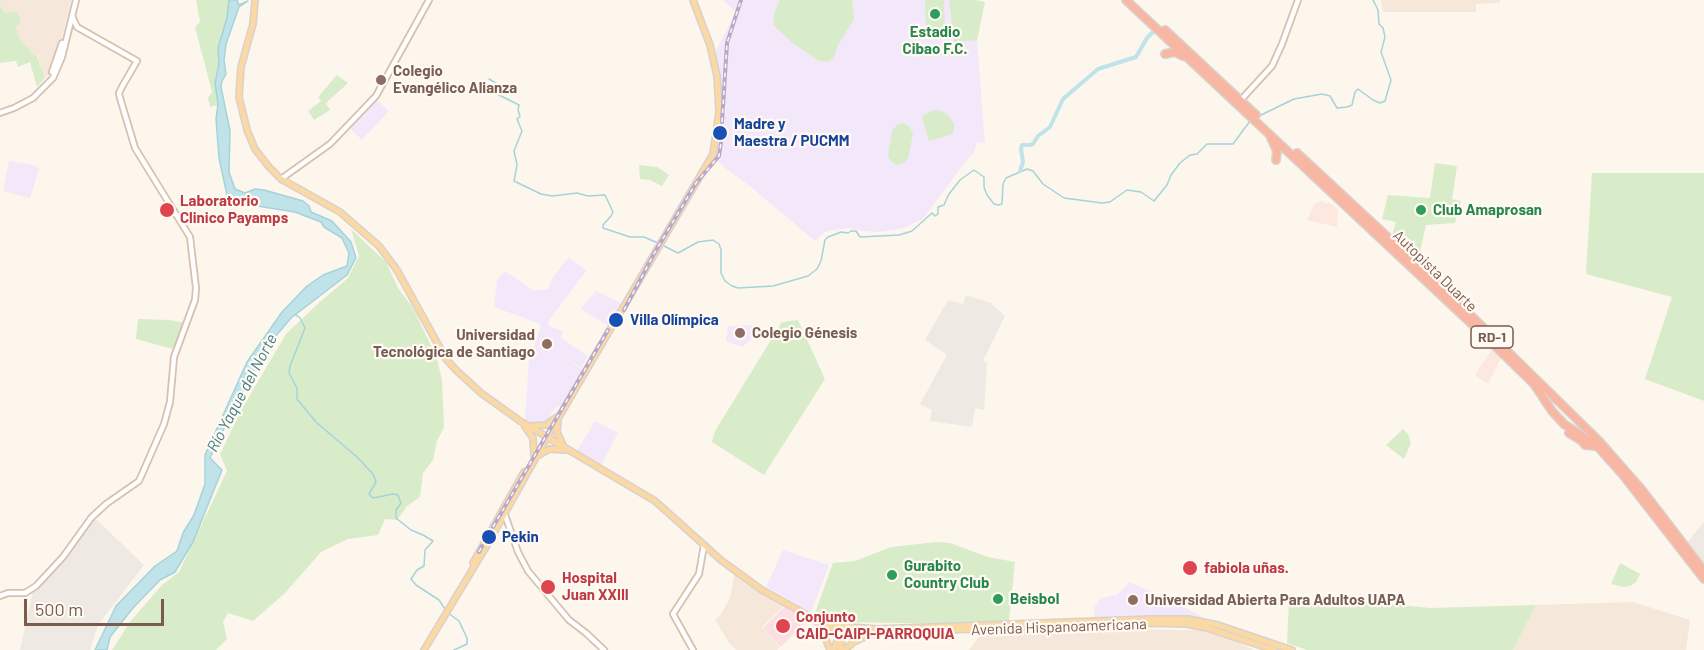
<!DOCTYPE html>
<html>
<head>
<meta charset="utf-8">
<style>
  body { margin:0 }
  #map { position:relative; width:1704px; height:650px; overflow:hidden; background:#fdf6ec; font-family:Barlow,sans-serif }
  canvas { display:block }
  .scale { position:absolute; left:24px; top:599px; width:140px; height:27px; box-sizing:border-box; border:3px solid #7a5c4d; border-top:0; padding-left:8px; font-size:18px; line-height:21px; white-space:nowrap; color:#7a5c4d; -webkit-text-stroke:4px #fffaf3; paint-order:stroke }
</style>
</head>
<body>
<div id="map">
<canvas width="1704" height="650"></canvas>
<div class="scale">500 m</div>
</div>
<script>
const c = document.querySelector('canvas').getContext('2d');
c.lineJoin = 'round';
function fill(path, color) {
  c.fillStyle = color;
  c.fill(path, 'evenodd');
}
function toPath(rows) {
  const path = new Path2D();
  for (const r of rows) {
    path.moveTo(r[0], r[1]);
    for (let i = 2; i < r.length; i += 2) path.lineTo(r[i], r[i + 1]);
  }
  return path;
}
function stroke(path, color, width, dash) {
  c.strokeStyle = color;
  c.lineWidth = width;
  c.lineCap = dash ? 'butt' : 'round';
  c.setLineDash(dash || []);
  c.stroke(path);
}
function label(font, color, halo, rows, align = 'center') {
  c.font = font + ' Barlow,sans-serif';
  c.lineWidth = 4.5;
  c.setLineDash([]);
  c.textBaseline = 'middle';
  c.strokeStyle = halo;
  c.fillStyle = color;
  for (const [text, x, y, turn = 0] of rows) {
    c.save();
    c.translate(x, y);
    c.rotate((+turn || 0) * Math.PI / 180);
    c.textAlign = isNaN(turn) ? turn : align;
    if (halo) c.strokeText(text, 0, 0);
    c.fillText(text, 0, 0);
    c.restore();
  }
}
fill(toPath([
  [0,0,71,0,58,53,51,73,45,78,37,54,32,55,30,49,21,41,14,27,21,23,5,13,0,5],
  [1381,0,1500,0,1500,3,1476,4,1476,12,1383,12],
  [735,571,786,604,762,627,780,647,777,650,736,650,730,644,715,620,721,614,730,598],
  [1633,602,1690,620,1686,650,1513,650,1536,605],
  [1135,629,1218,631,1253,650,969,650,981,634]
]), '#f5e8da');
fill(toPath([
  [1323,201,1327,204,1329,202,1338,209,1337,227,1307,220,1315,203],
  [1492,349,1502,357,1488,384,1475,375]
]), '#fde8e0');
fill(toPath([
  [966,295,991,303,1005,316,983,361,987,363,984,410,975,408,972,427,930,421,932,410,920,404,947,355,925,340,948,300,963,304],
  [90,520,97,520,144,565,98,625,90,650,20,650,33,591,62,560],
  [1704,522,1704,567,1685,545]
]), '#efe9e4');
fill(toPath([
  [723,0,976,0,985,2,977,40,985,144,977,142,974,153,968,158,923,219,904,228,879,232,863,231,848,228,833,230,825,232,815,241,751,187,725,168,718,161,722,151,723,113,726,113,726,107,722,106,719,67,715,52,736,12],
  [376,99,389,111,362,140,349,127],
  [9,161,33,165,39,169,30,198,3,191],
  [569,257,586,271,548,322,549,326,563,331,561,338,588,356,581,368,556,351,582,370,560,407,557,406,550,416,553,418,547,423,529,424,525,422,529,360,541,326,538,323,494,307,497,280,505,271,534,291,548,289,553,277],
  [596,291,622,304,608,326,581,309],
  [755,325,751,340,742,347,726,341,728,326],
  [595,421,618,433,601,465,577,451],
  [783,550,829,565,811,612,766,587],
  [1130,582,1186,608,1209,621,1095,620,1094,608,1101,598,1117,595]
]), '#f3e8fa');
fill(toPath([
  [785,606,807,620,781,647,763,628]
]), '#fbdfe3');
fill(toPath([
  [196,0,229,0,227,18,218,48,219,64,215,83,218,105,210,107,208,98,212,92,195,27,200,22],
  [780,0,852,0,854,19,838,45,833,59,828,62,817,60,794,44,773,25,775,11],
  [925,0,944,0,945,29,926,29],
  [949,0,976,0,985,2,977,40,954,42],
  [0,5,5,13,18,12,21,23,15,27,21,41,30,49,32,55,36,54,45,78,37,87,30,62,18,67,16,61,0,63],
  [337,75,348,83,326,103,330,110,314,120,308,111,321,101,318,97],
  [934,110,942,111,949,116,954,124,954,130,952,134,929,141,922,116],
  [902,123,909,126,913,134,908,159,902,164,896,165,890,160,888,156,892,131,897,125],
  [1435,163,1457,166,1452,199,1461,201,1455,223,1426,225,1420,252,1410,251,1406,254,1391,241,1394,236,1392,235,1396,222,1382,219,1388,195,1430,198],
  [639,165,657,167,669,175,662,186,650,180,640,179],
  [1592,173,1704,173,1704,401,1645,379,1672,297,1586,274],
  [351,229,386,262,398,288,413,308,436,356,442,379,444,427,437,441,433,460,423,473,420,497,407,506,397,520,385,519,378,535,348,539,321,552,284,594,253,621,228,613,223,622,227,639,216,650,112,650,130,622,162,585,179,572,227,471,220,454,243,407,286,334,321,301,348,278,359,256],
  [138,319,170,320,184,323,173,349,136,339],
  [798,320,825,379,764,475,712,442,715,431,782,322],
  [1403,429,1408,434,1411,443,1404,459,1386,445],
  [937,542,950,543,988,557,1015,562,1009,621,953,624,843,622,814,616,833,563,855,561,891,547],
  [1620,563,1640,574,1636,582,1630,586,1623,587,1611,584],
  [1289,600,1334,604,1380,603,1430,608,1536,605,1513,650,1307,650,1287,643]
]), '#d8ecc9');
const water = toPath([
  [229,0,237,0,239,5,248,1,239,7,226,44,224,60,226,74,222,81,221,87,230,131,229,172,235,189,245,193,255,189,264,190,303,201,309,206,311,212,332,221,351,242,356,258,347,275,291,318,268,345,230,416,210,458,222,470,193,542,175,572,160,580,133,608,110,637,107,650,95,650,116,606,155,566,177,551,183,533,194,515,205,484,205,455,247,362,282,312,307,286,323,275,347,266,349,253,342,238,324,227,321,222,295,212,238,203,227,195,219,158,216,119,218,104,215,83,219,64,218,48,227,18,229,0]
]);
fill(water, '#bfe3e8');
stroke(water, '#a5d3da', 1.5);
stroke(toPath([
  [489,79,496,83,497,94,519,105,518,110,520,116,517,119,522,131,514,151,517,165,514,181,541,194,552,196,577,193,588,196,605,195,613,212,611,216,603,225,603,228,630,237,644,237,658,243],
  [1259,116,1294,99,1322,94,1330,96,1337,108,1347,107,1352,105,1355,92,1358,89,1373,100,1380,103,1385,101,1391,80,1381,52,1385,37,1383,28,1379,24,1378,10,1373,0],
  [662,245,678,253,698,242,713,240,719,244,721,250,721,273,725,281,732,286,738,288,773,286,808,276,817,269,821,261,825,240,828,237,841,232,848,233,851,231,856,231,860,237,899,235,912,231,932,213,935,216,938,214,938,207,944,205,949,194,960,180,974,170,984,177,984,187,987,195,994,204,998,205,1002,204,1003,184,1006,178,1027,169,1033,171,1043,184,1064,198,1102,203,1110,202,1127,190,1141,192,1154,201,1167,185,1171,175,1180,163,1190,155,1197,154,1207,144,1233,144,1250,121],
  [296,315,300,318,305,328,290,366,289,373,297,388,297,399,316,422,357,457,373,474,376,482,369,494,373,498,393,494,398,495,401,503,396,510,396,518,411,530,423,535,433,541,425,550,424,566,417,570,411,579,416,585,439,600,445,609],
  [448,613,459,621,467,638,467,644,454,650]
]), '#a5d3da', 1.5);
stroke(toPath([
  [1020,171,1023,162,1021,149,1022,145,1030,145,1033,144,1038,136,1050,127,1063,99,1098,69,1136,57,1147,38,1154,31]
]), '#bfe3e8', 4);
const secondary = toPath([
  [52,72,62,43],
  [1239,102,1272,66,1282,44,1298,0],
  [0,113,14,108,33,98,53,78,62,57,76,0],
  [281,179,330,144,376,96,429,0],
  [504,512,518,552,528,571,569,620,586,633,604,650],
  [0,596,8,593,25,593,36,586,63,557,91,518,106,504,139,481,164,424,170,402,174,357,195,300,196,288,190,237,135,148,120,98,119,93,123,85,137,61,77,27,72,16],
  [693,650,673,614,699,574,704,545]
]);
const primary = toPath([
  [255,0,253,24,241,67,239,97,247,130,255,149,269,167,281,179,340,212,379,246,397,270,446,359,457,371,481,393,520,421,655,501,722,561,762,590,811,617,849,627,878,629],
  [558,422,557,432,563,445],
  [531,426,546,425,557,417],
  [525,427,533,438,534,455],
  [539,455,549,449,565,450],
  [473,563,524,472],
  [817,622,842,631,881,632],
  [817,622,823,632,830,650],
  [840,629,843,636,840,650],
  [876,629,1151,619,1188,619,1218,625,1292,650],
  [947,630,1139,623,1186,624,1207,628,1274,650],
  [424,650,486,547,549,434,713,154,719,112,717,76,710,45,693,0],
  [834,650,840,632,848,629],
  [844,650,854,642,869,635]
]);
const motorway = toPath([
  [1126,0,1489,340,1534,384,1552,411,1564,424,1598,447,1623,475,1704,579],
  [1165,30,1256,115],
  [1165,54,1175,52,1183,56],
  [1271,138,1277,151,1276,160],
  [1297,153,1451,296,1599,441,1642,490,1704,571],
  [1569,433,1582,441,1585,445,1595,446]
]);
stroke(secondary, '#d6c0b0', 8);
stroke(primary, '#dad1cd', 8);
stroke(motorway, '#dad1cd', 10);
stroke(secondary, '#fff', 4.5);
stroke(primary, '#fbd9a5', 5);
stroke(motorway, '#f7b7a3', 7);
const rail = toPath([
  [722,122,727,43,741,0],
  [624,310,655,252,696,183,719,156,721,143],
  [493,527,608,330],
  [479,552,482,546]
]);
stroke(rail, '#b9a8c9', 4);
stroke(rail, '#fffaf3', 1.5, [4.5]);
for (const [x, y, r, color] of [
  [935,14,6,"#2e9e5b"],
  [381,80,6,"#8d6e63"],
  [720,133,8,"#1a4fb4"],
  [167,210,8,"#e0444e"],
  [1421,210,6,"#2e9e5b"],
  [616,320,8,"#1a4fb4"],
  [740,333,6,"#8d6e63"],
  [547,344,6,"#8d6e63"],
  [489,537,8,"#1a4fb4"],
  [1190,568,8,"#e0444e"],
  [892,575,6,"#2e9e5b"],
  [548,587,8,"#e0444e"],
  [998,599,6,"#2e9e5b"],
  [1133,600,6,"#8d6e63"],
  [783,626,8,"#e0444e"]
]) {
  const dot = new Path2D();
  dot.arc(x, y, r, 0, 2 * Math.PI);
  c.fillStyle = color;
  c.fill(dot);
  stroke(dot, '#fffaf3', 2);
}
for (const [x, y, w] of [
  [1492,337,42]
]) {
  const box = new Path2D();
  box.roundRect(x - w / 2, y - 11, w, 22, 4.5);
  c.fillStyle = '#fffaf3';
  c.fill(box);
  stroke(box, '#7a5c4d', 1.5);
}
label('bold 14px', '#7a5c4d', null, [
  ["RD-1",1492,337]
]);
label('bold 15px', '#27864d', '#fffaf3', [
  ["Estadio",935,32,"center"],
  ["Cibao F.C.",935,49,"center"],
  ["Club Amaprosan",1433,210],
  ["Gurabito",904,566],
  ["Country Club",904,583],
  ["Beisbol",1010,599]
], 'left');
label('bold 15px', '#785e54', '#fffaf3', [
  ["Colegio",393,71],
  ["Evangélico Alianza",393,88],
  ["Colegio Génesis",752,333],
  ["Universidad",535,335,"right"],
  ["Tecnológica de Santiago",535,352,"right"],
  ["Universidad Abierta Para Adultos UAPA",1145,600]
], 'left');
label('bold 15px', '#164399', '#fffaf3', [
  ["Madre y",734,124],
  ["Maestra / PUCMM",734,141],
  ["Villa Olímpica",630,320],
  ["Pekin",502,537]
], 'left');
label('bold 15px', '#be3a42', '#fffaf3', [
  ["Laboratorio",180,201],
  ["Clinico Payamps",180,218],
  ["fabiola uñas.",1204,568],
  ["Hospital",562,578],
  ["Juan XXIII",562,595],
  ["Conjunto",796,617],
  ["CAID-CAIPI-PARROQUIA",796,634]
], 'left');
label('15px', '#7a5c4d', '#fffaf3', [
  ["Autopista Duarte",1435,271,44],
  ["Avenida Hispanoamericana",1059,627,-2]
]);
label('italic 16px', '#437c86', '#fffaf3', [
  ["Río Yaque del Norte",242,393,-62]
]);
</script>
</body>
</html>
